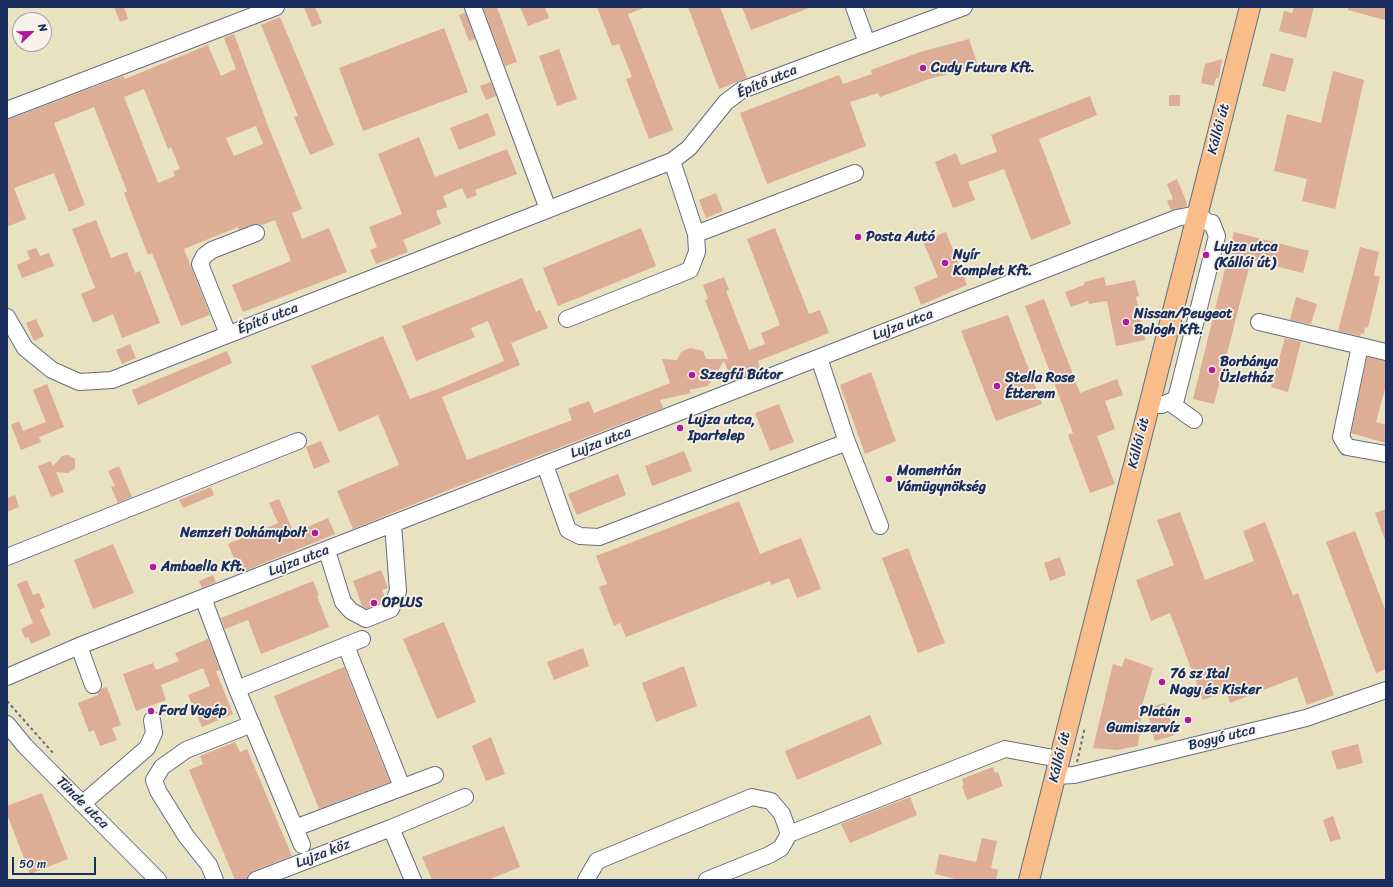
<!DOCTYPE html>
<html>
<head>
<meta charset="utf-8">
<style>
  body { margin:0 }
  #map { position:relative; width:1393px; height:887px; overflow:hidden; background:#e8e2c1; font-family:Sriracha,sans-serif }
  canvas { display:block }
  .frame { position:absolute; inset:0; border:8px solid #1b2f5e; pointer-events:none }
  .north { position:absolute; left:12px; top:12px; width:40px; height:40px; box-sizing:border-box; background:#f7f3e8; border:1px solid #9fa5b1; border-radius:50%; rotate:68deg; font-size:11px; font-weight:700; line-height:16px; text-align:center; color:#1b2f5e }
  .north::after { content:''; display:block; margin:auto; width:14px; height:18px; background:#b5179e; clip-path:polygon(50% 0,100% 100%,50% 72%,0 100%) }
  .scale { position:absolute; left:12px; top:857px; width:84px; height:18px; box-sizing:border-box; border:2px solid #1b2f5e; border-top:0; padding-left:5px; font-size:12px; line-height:14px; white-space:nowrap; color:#1b2f5e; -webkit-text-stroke:3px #f7f3e8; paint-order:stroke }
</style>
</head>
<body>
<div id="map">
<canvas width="1393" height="887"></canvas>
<div class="frame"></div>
<div class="north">N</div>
<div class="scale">50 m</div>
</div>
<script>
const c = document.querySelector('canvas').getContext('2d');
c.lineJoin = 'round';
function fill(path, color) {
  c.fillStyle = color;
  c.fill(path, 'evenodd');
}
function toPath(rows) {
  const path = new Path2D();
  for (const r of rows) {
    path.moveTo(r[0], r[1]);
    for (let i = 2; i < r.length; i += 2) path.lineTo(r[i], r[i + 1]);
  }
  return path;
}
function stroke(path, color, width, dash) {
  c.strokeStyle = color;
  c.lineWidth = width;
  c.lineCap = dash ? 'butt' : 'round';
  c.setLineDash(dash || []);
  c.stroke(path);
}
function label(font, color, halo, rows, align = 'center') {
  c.font = font + ' Sriracha,sans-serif';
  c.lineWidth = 3.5;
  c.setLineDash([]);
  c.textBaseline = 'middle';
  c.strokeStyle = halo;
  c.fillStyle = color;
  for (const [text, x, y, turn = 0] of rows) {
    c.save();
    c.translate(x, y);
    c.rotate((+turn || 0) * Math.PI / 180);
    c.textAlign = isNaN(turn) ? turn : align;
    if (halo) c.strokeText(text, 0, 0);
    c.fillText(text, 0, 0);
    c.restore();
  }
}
fill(toPath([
  [114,7,124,7,128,19,120,22],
  [304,7,315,7,322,23,312,27],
  [483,7,497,7,517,62,505,66],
  [520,7,545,7,549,18,528,26],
  [597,7,646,7,628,14,673,130,649,139,626,79,632,77,619,44,612,46],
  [688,7,720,7,747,78,719,89],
  [742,7,809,7,809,8,751,30],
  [1294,7,1314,7,1306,38,1279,31,1284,11,1292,13],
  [1348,7,1386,7,1385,20,1348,10],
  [465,12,475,39,469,41,459,15],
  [280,17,334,145,310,155,294,117,298,116,261,25],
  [444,28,468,92,363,131,339,68],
  [234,34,268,126,302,209,292,213,302,239,329,228,347,272,243,312,232,285,291,261,275,220,262,225,257,224,239,230,238,227,184,249,210,315,181,326,152,253,148,255,124,193,127,191,94,107,54,123,85,205,69,212,54,173,14,188,26,219,7,227,7,120,123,76,125,79,208,45,221,76,236,69,224,38],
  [144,89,168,149,171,147,180,169,173,171,175,176,158,183,124,97],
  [256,126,263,144,234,156,226,138],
  [969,39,978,66,929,79,880,97,878,93,850,102,866,146,767,184,740,113,839,75,843,84,872,74,871,70,920,52],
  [559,49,577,99,557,106,539,56],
  [1271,53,1294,59,1285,92,1262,86],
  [1222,59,1219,78,1216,78,1214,86,1201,83,1205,64],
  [1333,71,1364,80,1335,209,1302,201,1307,179,1274,171,1287,114,1321,123],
  [491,82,496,96,486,100,480,86],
  [1169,95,1180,95,1180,106,1169,106],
  [1090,96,1097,115,1039,139,1071,224,1031,240,1004,169,968,182,975,200,953,208,935,162,956,153,961,165,997,152,991,135],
  [488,113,496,135,459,150,450,128],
  [419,137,435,177,507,149,517,174,475,190,477,195,467,199,462,188,443,196,447,207,436,211,441,224,403,240,408,252,376,264,370,250,377,247,369,227,402,214,378,154],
  [1177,179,1187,203,1186,207,1171,210,1167,201,1173,199,1167,184],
  [716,193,723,211,706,218,699,200],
  [96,220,111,258,127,252,135,273,140,271,160,323,122,338,113,314,93,323,81,294,95,288,72,229],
  [641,228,656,266,558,306,543,268],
  [775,228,809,314,820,310,829,333,758,361,761,370,732,381,724,361,708,386,689,390,691,393,660,400,663,408,451,489,353,529,337,491,399,465,378,415,339,432,311,366,383,336,410,399,438,389,504,361,488,321,471,328,475,337,416,361,402,326,522,278,536,312,540,310,548,328,511,343,520,365,442,397,467,460,572,420,568,409,589,401,594,413,670,383,662,359,677,360,681,352,685,350,690,348,703,351,706,359,728,359,705,300,708,299,703,285,724,277,729,290,726,291,749,350,765,344,761,333,780,325,747,239],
  [946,232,967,285,921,305,914,287,938,277,923,241],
  [1234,232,1309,251,1303,273,1251,260,1214,404,1193,399],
  [1360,247,1379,252,1374,275,1380,277,1368,328,1365,327,1364,334,1361,333,1360,336,1338,331],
  [36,248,40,256,49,253,54,266,22,278,17,265,30,259,27,251],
  [1104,277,1106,286,1135,280,1139,296,1136,297,1145,340,1116,346,1107,301,1089,304,1088,301,1071,307,1065,292,1084,285,1084,282],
  [1296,297,1317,304,1311,324,1290,320],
  [1044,299,1080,393,1117,379,1123,395,1105,401,1115,429,1097,436,1115,484,1090,493,1068,435,1073,433,1025,306],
  [1008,315,1042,404,996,421,961,331],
  [36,319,44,336,34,341,26,323],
  [1285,338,1301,342,1288,392,1271,387],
  [130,344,136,358,122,364,116,350],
  [227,351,232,363,138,405,132,390],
  [1367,357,1386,361,1386,385,1376,422,1386,425,1386,443,1351,433],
  [871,372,896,441,865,454,840,385],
  [47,384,64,427,39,437,41,442,21,450,11,425,19,421,23,431,46,422,33,390],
  [779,404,794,442,770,451,755,413],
  [321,441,330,462,314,469,306,447],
  [684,451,692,471,652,486,645,466],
  [68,455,75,459,75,468,68,473,56,472,64,492,51,497,38,466,51,461,53,466,62,456],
  [119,466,132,497,118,503,111,487,115,486,108,471],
  [618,474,626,495,577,515,568,494],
  [211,487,214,495,183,508,179,500],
  [15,495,19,507,7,512,7,498],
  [279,499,294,533,328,518,335,534,240,573,228,544,278,523,269,503],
  [739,501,760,554,801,538,821,589,797,598,789,578,771,585,770,581,626,637,620,623,614,626,599,587,607,584,596,556],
  [1386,509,1386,539,1385,540,1375,513],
  [1180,512,1205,580,1254,561,1243,531,1265,522,1293,596,1298,593,1334,695,1307,705,1297,677,1230,703,1226,691,1203,700,1170,613,1151,621,1136,580,1174,565,1157,520],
  [1355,531,1386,612,1386,669,1376,673,1326,542],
  [113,544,134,593,93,609,74,560],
  [908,548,945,643,918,653,882,558],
  [1060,557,1066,575,1050,581,1044,563],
  [381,570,388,588,382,590,385,598,384,602,367,609,362,606,353,581],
  [213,575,216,582,202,588,199,581],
  [27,580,33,595,39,593,45,607,40,610,51,635,31,644,28,637,25,638,21,629,33,623,17,584],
  [313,581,319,595,317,596,329,627,261,654,248,620,225,629,221,618],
  [444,622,476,702,437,719,403,639],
  [208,639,220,670,216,671,233,714,202,727,188,695,210,686,203,668,161,685,166,700,136,711,123,674,153,663,156,670,179,661,175,653],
  [583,648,589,666,554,680,547,662],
  [1125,658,1153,668,1141,709,1142,709,1138,746,1117,750,1093,748,1113,664,1122,667],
  [684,666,697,706,656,722,642,683],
  [344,667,390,782,319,809,274,696],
  [107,687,121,725,112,728,117,740,100,746,94,730,89,732,78,703,98,695,98,693,101,689],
  [1165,703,1175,735,1155,741,1146,708],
  [870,715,882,744,797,780,785,751],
  [491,737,505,774,486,781,472,746],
  [235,742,240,752,247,749,292,856,253,871,248,874,247,880,235,880,189,770,203,764,200,756],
  [1358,744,1363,763,1337,770,1331,751],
  [993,767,995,773,998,772,1003,786,967,800,962,786,964,785,962,779],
  [42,793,68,859,30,874,7,814,7,806],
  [910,797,917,815,850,843,841,824],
  [1333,816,1341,839,1330,842,1323,820],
  [504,826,520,867,488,880,432,880,422,857],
  [982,838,997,841,991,868,998,870,996,880,960,880,935,874,939,854,976,862]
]), '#ddad96');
const minor = toPath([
  [473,7,548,209],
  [854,7,867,43],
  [7,110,276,7],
  [696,234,855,173],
  [7,317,25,348,52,370,79,382,112,380,672,161,689,148,726,102,742,90,964,7],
  [567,319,690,270,697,252,696,234,672,161],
  [1259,322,1386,352],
  [228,334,200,264,204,256,212,250,256,233],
  [1360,346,1341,437,1347,447,1386,454],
  [819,358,847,442,880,526],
  [1169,402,1194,420],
  [545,465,568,530,580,536,599,537,847,442],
  [327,551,343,602,351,611,366,619,391,609,398,591,393,524],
  [7,557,298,441],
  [203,598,237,689,302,845],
  [79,646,93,685],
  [346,646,402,787],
  [7,677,79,646,1177,218,1197,214,1209,223,1212,223,1217,236,1176,399,1162,405,1149,405],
  [237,689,362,639],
  [7,724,25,746,158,880],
  [1055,776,1074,775,1306,718,1386,690],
  [82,804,147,748,154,733,152,720],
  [295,828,435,775],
  [391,828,413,880],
  [215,880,209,865,186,836,158,791,154,780,162,767,186,750,252,724],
  [256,880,391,828,465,797],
  [586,880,597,861,752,797,771,801,782,814,789,834],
  [707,880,769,855,781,848,789,834,1005,749,1059,759]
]);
const major = toPath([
  [1029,880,1250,7]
]);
stroke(minor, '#636e81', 18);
stroke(major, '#636e81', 22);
stroke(toPath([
  [7,701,53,753],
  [1077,762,1085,727]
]), '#636e81', 2, [3, 3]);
stroke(minor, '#fff', 16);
stroke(major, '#f8bd89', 20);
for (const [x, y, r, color] of [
  [923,68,4,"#b5179e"],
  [858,237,4,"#b5179e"],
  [1206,255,4,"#b5179e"],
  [945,263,4,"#b5179e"],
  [1126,322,4,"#b5179e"],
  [1212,370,4,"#b5179e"],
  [692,375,4,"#b5179e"],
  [997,386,4,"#b5179e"],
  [680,428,4,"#b5179e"],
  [889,479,4,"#b5179e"],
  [315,533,4,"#b5179e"],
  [153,567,4,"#b5179e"],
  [374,603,4,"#b5179e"],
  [1162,682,4,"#b5179e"],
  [151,711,4,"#b5179e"],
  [1188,720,4,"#b5179e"]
]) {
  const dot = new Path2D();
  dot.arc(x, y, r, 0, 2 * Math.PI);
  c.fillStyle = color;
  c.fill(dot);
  stroke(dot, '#f7f3e8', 1.5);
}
label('bold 14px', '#1b2f5e', '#f7f3e8', [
  ["Cudy Future Kft.",931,68],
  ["Posta Autó",866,237],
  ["Lujza utca",1214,247],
  ["(Kállói út)",1214,263],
  ["Nyír",953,255],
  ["Komplet Kft.",953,271],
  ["Nissan/Peugeot",1134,314],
  ["Balogh Kft.",1134,330],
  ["Borbánya",1220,362],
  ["Üzletház",1220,378],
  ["Szegfű Bútor",700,375],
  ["Stella Rose",1005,378],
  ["Étterem",1005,394],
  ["Lujza utca,",688,420],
  ["Ipartelep",688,436],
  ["Momentán",897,471],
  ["Vámügynökség",897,487],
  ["Nemzeti Dohámybolt",307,533,"right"],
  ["Ambaella Kft.",161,567],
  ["OPLUS",382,603],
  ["76 sz Ital",1170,674],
  ["Nagy és Kisker",1170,690],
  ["Ford Vagép",159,711],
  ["Platán",1180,712,"right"],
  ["Gumiszervíz",1180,728,"right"]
], 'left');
label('14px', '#1b2f5e', '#f7f3e8', [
  ["Építő utca",767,82,-23],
  ["Kállói út",1219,129,-75],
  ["Építő utca",268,319,-21],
  ["Lujza utca",903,325,-21],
  ["Lujza utca",601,443,-21],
  ["Kállói út",1139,443,-76],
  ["Lujza utca",299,561,-21],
  ["Bogyó utca",1222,738,-14],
  ["Kállói út",1060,757,-76],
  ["Tünde utca",82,803,45],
  ["Lujza köz",323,854,-21]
]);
</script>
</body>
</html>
